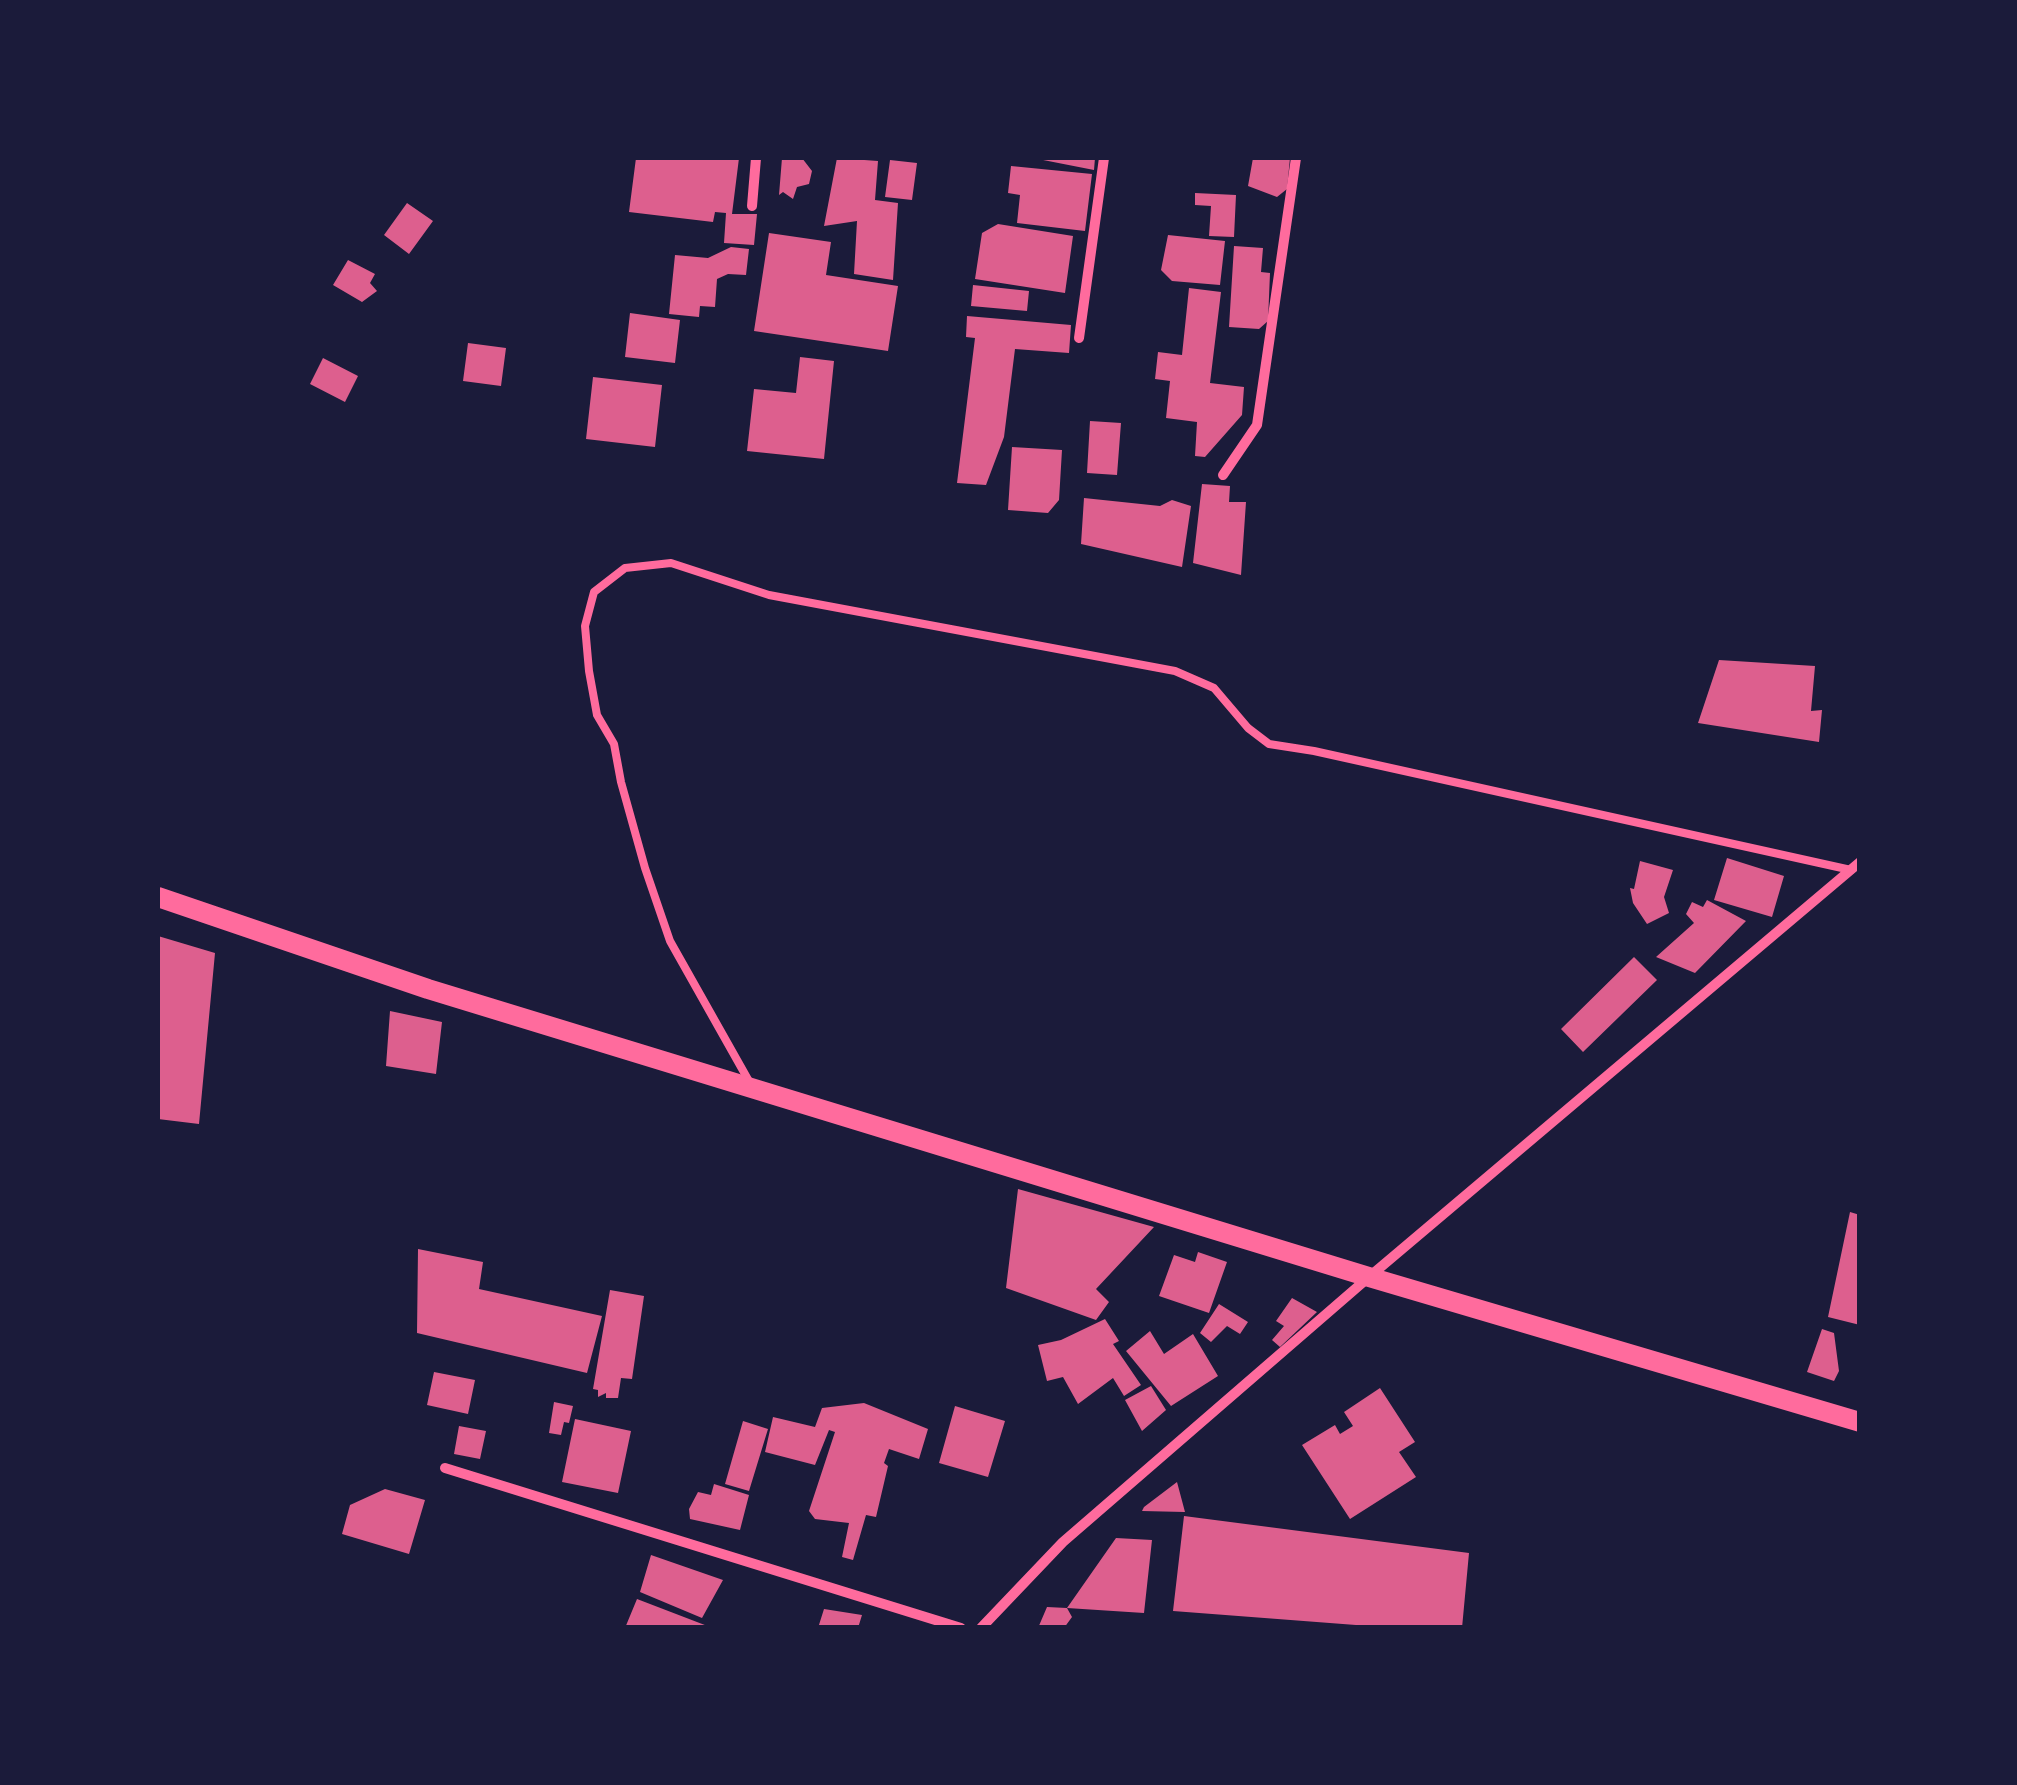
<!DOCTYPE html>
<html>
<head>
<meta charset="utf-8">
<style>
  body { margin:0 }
  #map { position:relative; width:2017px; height:1785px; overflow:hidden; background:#1b1b3a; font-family:Karla,sans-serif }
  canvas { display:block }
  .frame { position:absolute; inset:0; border:160px solid #1b1b3a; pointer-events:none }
</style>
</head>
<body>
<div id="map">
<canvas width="2017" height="1785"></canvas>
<div class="frame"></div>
</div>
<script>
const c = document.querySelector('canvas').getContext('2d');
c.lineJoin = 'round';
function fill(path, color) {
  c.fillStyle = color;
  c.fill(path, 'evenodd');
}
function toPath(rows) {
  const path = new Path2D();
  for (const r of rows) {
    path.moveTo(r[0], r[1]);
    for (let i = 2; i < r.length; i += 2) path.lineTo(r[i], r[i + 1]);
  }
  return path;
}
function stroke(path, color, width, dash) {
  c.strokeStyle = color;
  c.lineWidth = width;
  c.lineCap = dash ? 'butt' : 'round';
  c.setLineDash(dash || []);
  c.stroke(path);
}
fill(toPath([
  [636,158,739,158,732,214,757,214,754,245,724,243,726,213,715,212,713,222,629,212],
  [782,158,802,158,812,171,809,184,797,187,793,199,783,192,779,195],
  [837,158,878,161,875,200,898,203,893,280,854,274,857,221,824,226],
  [1038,158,1095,158,1094,170,1038,159],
  [1253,158,1290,158,1287,189,1277,197,1248,186],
  [890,160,917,163,912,200,885,197],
  [1011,166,1092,174,1085,231,1017,223,1020,195,1008,193],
  [1195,193,1236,195,1234,237,1209,236,1211,206,1195,205],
  [407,203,433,221,409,254,384,235],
  [998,224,1073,236,1065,293,975,279,982,233],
  [769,233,831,242,826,275,898,286,888,351,754,331],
  [1168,235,1225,241,1220,285,1172,281,1161,270],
  [1234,246,1263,248,1261,272,1270,273,1268,321,1259,329,1229,327],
  [731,247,749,249,746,275,728,274,717,279,715,307,700,306,699,317,669,314,675,255,708,258],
  [348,260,375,274,370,283,377,291,362,302,333,285],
  [973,285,1029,291,1027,311,971,306],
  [1189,288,1221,292,1210,383,1244,387,1242,415,1205,457,1195,456,1197,422,1166,418,1170,381,1155,379,1158,352,1182,355],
  [630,313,680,320,675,363,625,357],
  [967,316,1071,325,1069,353,1015,349,1004,437,986,485,957,483,975,338,966,337],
  [468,343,506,348,501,386,463,381],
  [800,357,834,361,824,459,747,451,754,389,796,393],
  [323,358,358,376,345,402,310,384],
  [593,377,662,385,655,447,586,439],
  [1090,421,1121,423,1117,475,1087,473],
  [1012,447,1062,450,1059,500,1048,513,1008,510],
  [1202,484,1230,486,1229,502,1246,502,1241,575,1193,563],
  [1084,498,1160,506,1172,500,1191,506,1182,567,1081,544],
  [1719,660,1815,666,1811,711,1822,710,1819,742,1698,723],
  [1727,858,1784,876,1772,917,1714,900],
  [1640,861,1673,870,1664,897,1669,913,1647,924,1633,903,1630,888,1634,889],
  [1707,900,1746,921,1695,973,1656,957,1694,923,1686,914,1692,902,1703,907],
  [158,936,215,953,199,1124,158,1119],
  [1634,957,1657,980,1583,1052,1561,1029],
  [390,1011,442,1022,436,1074,386,1066],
  [1018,1189,1154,1227,1096,1289,1109,1302,1096,1320,1006,1288],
  [1850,1212,1860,1215,1860,1325,1828,1317],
  [418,1249,483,1262,479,1289,602,1316,587,1373,417,1333],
  [1198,1252,1227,1262,1209,1313,1159,1296,1174,1255,1195,1262],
  [610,1290,644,1296,632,1379,621,1378,618,1398,606,1398,606,1393,598,1397,598,1390,593,1389],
  [1292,1298,1317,1312,1280,1347,1272,1340,1284,1326,1276,1321],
  [1219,1304,1248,1322,1240,1334,1227,1326,1211,1342,1200,1333],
  [1105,1319,1119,1341,1113,1344,1141,1385,1124,1396,1113,1378,1078,1404,1063,1377,1047,1381,1038,1345,1061,1340],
  [1822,1329,1834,1333,1839,1371,1834,1381,1807,1372],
  [1150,1331,1164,1354,1193,1334,1218,1376,1171,1406,1126,1351],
  [434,1372,475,1380,468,1414,427,1405],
  [1151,1386,1166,1410,1142,1431,1125,1400],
  [1380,1388,1415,1442,1399,1452,1416,1477,1350,1519,1302,1445,1335,1425,1340,1434,1353,1426,1344,1412],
  [554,1402,573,1406,569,1423,564,1422,561,1435,549,1433],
  [864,1403,928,1429,919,1459,889,1449,884,1463,888,1466,876,1517,866,1515,853,1560,842,1557,849,1523,815,1519,809,1511,835,1432,829,1430,815,1465,765,1452,773,1417,815,1427,822,1408],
  [955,1406,1005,1421,988,1477,939,1463],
  [575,1419,631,1431,618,1493,562,1482],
  [743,1421,768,1429,749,1491,725,1484],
  [459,1426,486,1431,480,1459,454,1454],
  [1177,1482,1185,1512,1142,1511,1144,1507],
  [714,1484,749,1495,740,1530,690,1519,689,1509,698,1492,711,1495],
  [385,1489,425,1500,409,1554,342,1534,350,1505],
  [1184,1516,1469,1553,1462,1628,1395,1628,1173,1611],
  [1116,1538,1152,1540,1144,1613,1067,1608],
  [651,1555,723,1580,702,1618,640,1592],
  [637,1599,710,1627,710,1628,625,1628],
  [1047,1607,1067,1608,1072,1617,1064,1628,1038,1628],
  [824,1609,862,1615,858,1628,818,1628]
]), '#dd5f8e');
stroke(toPath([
  [750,1083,670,941,645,868,621,782,614,744,597,715,589,671,585,626,594,592,625,568,671,563,769,595,1175,671,1214,688,1248,728,1269,744,1314,751,1851,870]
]), '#ff6b9d', 8);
stroke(toPath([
  [752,206,756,158],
  [1079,338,1104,158],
  [1223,475,1257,425,1296,158],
  [445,1468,961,1628],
  [981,1628,1063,1542,1369,1277,1860,862]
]), '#ff6b9d', 10);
stroke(toPath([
  [158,897,428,989,1369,1277,1860,1422]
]), '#ff6b9d', 20);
</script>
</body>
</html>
